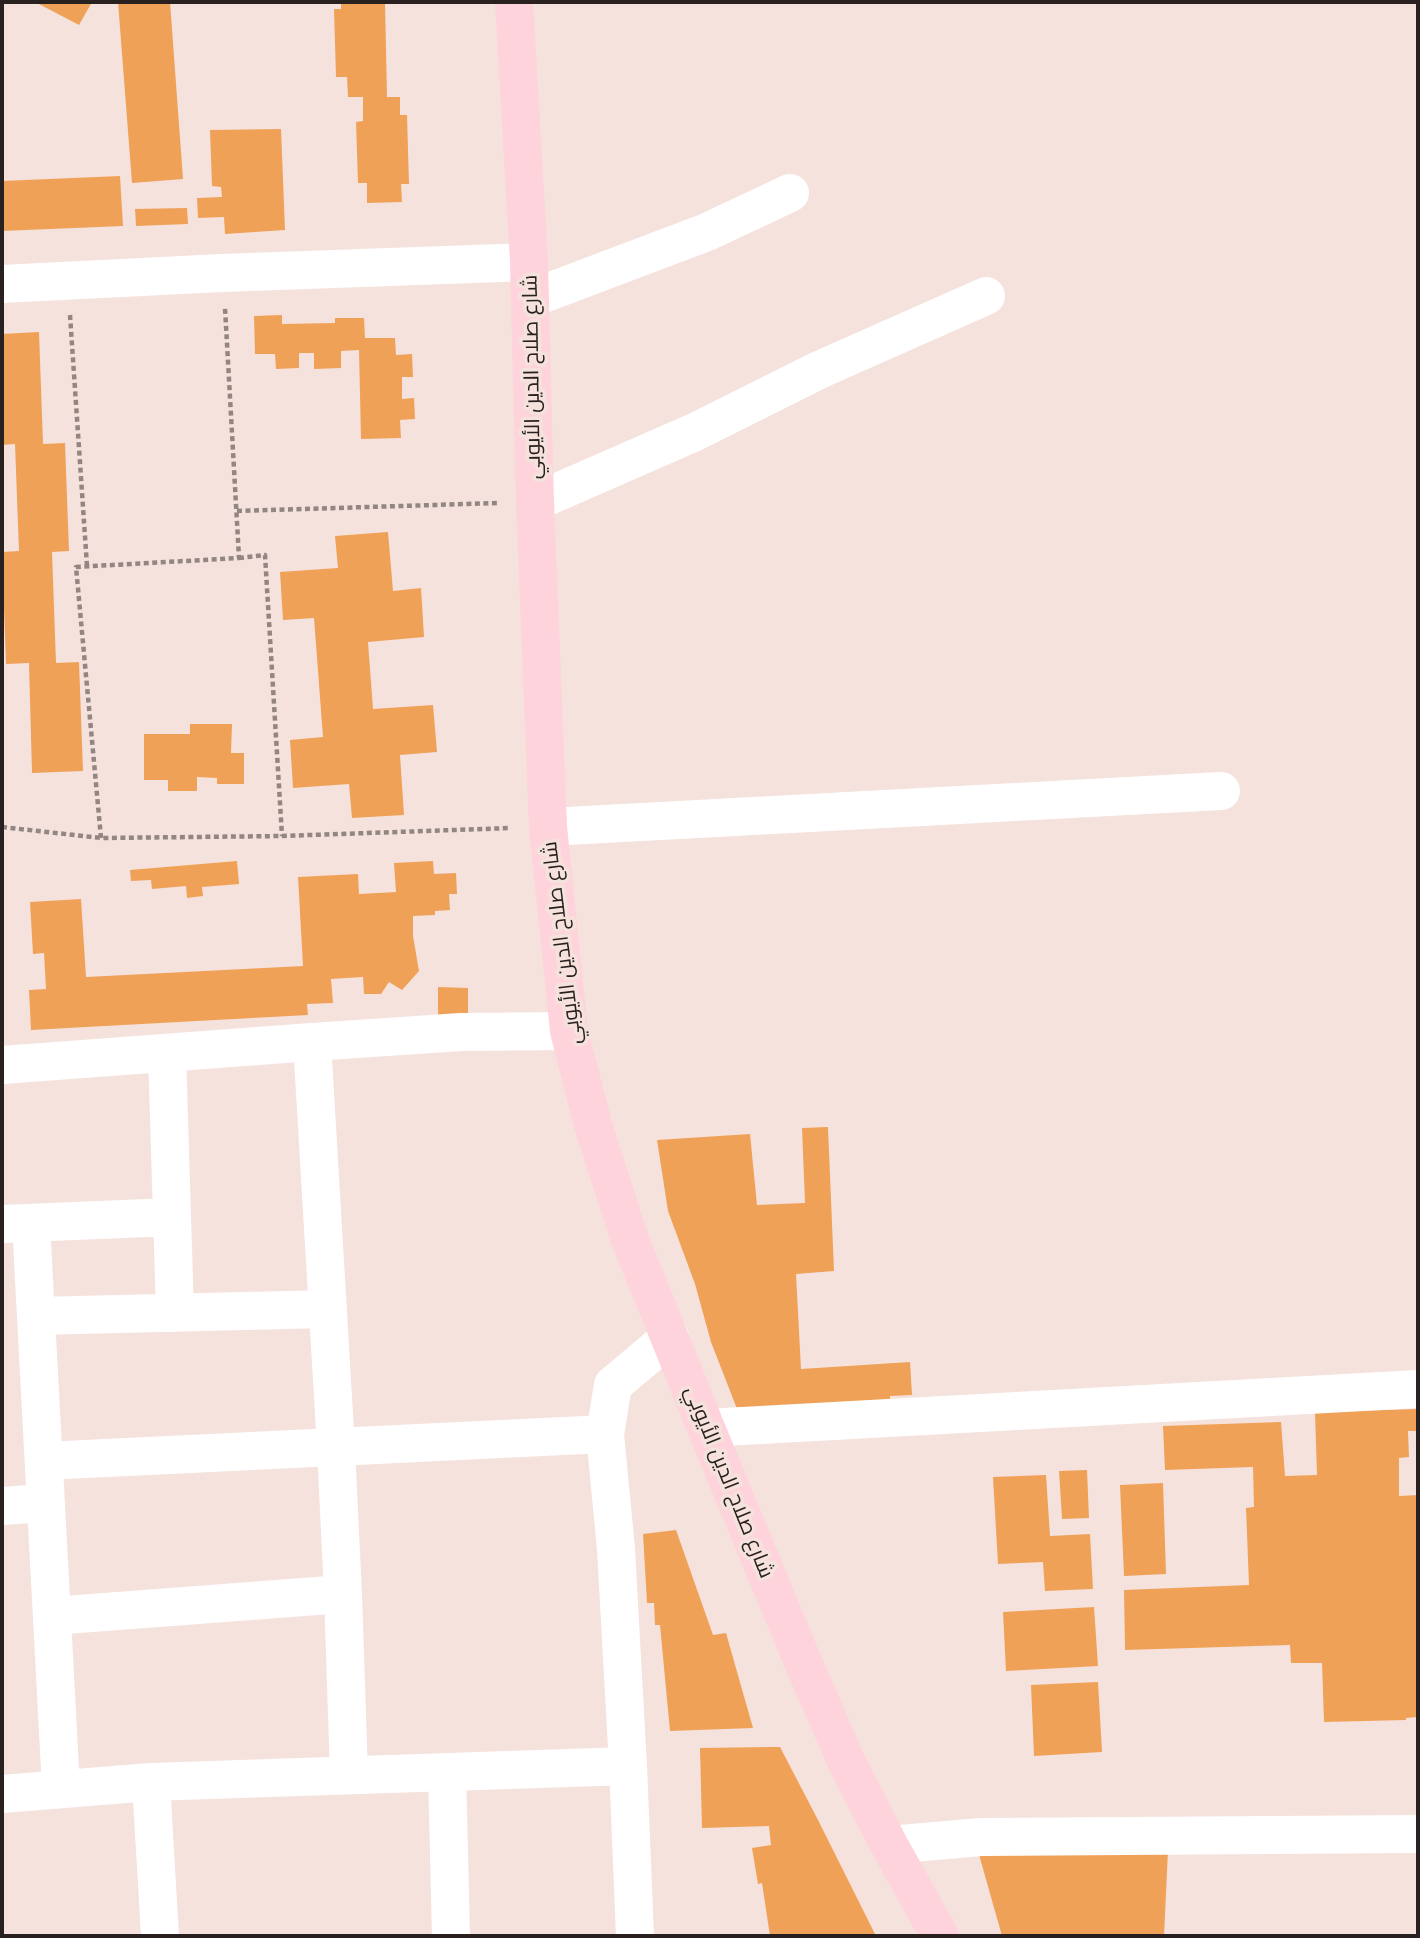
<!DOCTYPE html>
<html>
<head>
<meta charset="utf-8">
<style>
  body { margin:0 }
  #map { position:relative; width:1420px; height:1938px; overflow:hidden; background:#f5e2dd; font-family:Mulish,sans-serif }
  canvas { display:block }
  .frame { position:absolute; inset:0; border:4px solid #28211f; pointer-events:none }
</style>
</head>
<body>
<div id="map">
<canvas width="1420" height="1938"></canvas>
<div class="frame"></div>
</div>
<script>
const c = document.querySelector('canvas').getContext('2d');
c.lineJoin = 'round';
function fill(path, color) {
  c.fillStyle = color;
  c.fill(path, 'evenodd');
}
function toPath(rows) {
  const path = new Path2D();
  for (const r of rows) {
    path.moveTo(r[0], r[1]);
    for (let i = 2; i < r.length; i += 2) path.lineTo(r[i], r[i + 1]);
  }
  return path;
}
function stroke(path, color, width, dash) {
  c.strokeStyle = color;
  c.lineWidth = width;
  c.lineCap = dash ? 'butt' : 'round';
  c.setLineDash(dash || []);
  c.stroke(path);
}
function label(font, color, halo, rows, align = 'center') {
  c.font = font + ' Mulish,Cairo,sans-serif';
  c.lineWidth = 7;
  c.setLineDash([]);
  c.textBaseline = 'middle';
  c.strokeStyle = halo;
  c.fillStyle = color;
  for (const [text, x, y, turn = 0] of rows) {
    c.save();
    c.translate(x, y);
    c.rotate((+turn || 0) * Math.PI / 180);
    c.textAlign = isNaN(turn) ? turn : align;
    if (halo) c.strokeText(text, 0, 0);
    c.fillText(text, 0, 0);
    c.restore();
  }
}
fill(toPath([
  [35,2,92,2,79,25],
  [118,2,170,2,183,179,132,183],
  [341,2,385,2,387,97,400,97,400,115,407,115,409,184,401,184,402,202,367,203,367,183,358,183,356,122,363,121,363,97,348,97,347,77,336,77,334,9,341,9],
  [281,129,285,230,225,234,224,217,198,218,197,198,222,197,221,187,212,186,210,130],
  [120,176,123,226,2,231,2,181],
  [187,208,188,224,136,226,135,209],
  [282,315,282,324,335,323,335,318,364,318,365,338,395,338,396,355,412,354,413,377,402,377,402,399,414,398,415,419,400,420,401,438,361,439,359,350,341,351,341,368,314,369,314,353,299,353,299,368,276,369,275,354,255,354,254,316],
  [39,332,43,444,65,443,69,551,52,552,56,663,79,662,83,771,32,773,29,663,6,664,2,552,19,551,15,444,2,445,2,334],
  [388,532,393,591,421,588,424,637,368,642,373,709,433,705,437,752,400,755,404,815,352,818,349,784,293,788,290,740,323,737,314,618,283,620,280,572,338,568,335,536],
  [190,724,232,724,231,753,244,753,244,784,217,784,217,778,197,777,197,791,168,791,168,780,144,780,144,734,190,734],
  [237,861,239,884,202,887,203,896,187,898,186,886,152,889,151,880,131,881,130,870],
  [433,861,434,874,456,873,457,894,449,894,450,910,435,911,435,915,413,916,413,936,419,971,402,990,389,982,381,994,364,994,363,977,331,979,333,1003,307,1004,308,1015,31,1030,29,990,46,989,44,953,33,954,30,902,81,899,86,977,303,966,298,877,358,874,359,894,396,892,394,863],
  [438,987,468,988,468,1016,438,1016],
  [828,1127,834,1271,796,1274,801,1369,910,1362,912,1395,890,1396,890,1405,739,1414,711,1342,695,1284,668,1211,657,1140,750,1134,757,1205,805,1203,802,1128],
  [1418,1409,1418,1431,1408,1431,1409,1457,1399,1458,1399,1496,1418,1495,1418,1717,1406,1718,1406,1720,1324,1722,1322,1663,1291,1663,1290,1645,1125,1650,1124,1590,1249,1585,1246,1508,1254,1507,1253,1467,1165,1470,1163,1426,1281,1422,1285,1476,1317,1475,1315,1412],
  [1087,1470,1089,1518,1062,1519,1059,1471],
  [1046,1475,1050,1536,1090,1534,1093,1589,1045,1591,1043,1562,998,1564,993,1477],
  [1163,1483,1166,1574,1124,1576,1120,1485],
  [676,1530,713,1635,726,1633,753,1728,670,1731,660,1625,655,1625,654,1603,647,1603,643,1534],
  [1094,1607,1098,1666,1006,1671,1003,1612],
  [1098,1682,1102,1752,1034,1756,1031,1685],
  [769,1747,780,1747,818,1820,876,1936,770,1936,762,1883,758,1884,752,1848,771,1845,769,1826,702,1828,700,1748],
  [1168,1850,1164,1936,1002,1936,978,1851]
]), '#f0a158');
stroke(toPath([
  [70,315,87,566],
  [237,511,499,503],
  [239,558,265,555,282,836],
  [2,827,101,838,282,836,511,828],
  [101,838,76,567,239,558,225,308]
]), '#938682', 4.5, [5, 3.5]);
stroke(toPath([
  [2,284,222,273,529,262],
  [530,299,707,232,790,193],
  [535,502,695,432,819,370,986,296],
  [548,827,1221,791],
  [312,1042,336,1448,343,1594,349,1774],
  [167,1053,175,1313],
  [2,1065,312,1042,461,1032,569,1031],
  [31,1223,61,1788],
  [2,1224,172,1217],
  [36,1316,328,1309],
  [706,1428,1418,1389],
  [44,1461,605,1434],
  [2,1506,46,1503],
  [52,1616,343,1594],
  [447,1772,451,1936],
  [151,1782,160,1936],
  [2,1794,151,1782,628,1766],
  [889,1845,981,1837,1418,1834],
  [635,1936,628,1766,616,1549,605,1434,613,1385,670,1337]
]), '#fff', 38);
stroke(toPath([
  [514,2,529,262,535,502,548,827,569,1031,593,1125,629,1237,706,1428,800,1655,846,1761,889,1845,940,1936]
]), '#fed3dc', 38);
label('21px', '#28211f', '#f5e2dd', [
  ["شارع صلاح الدين الأيوبي",532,377,-91],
  ["شارع صلاح الدين الأيوبي",562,943,-97],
  ["شارع صلاح الدين الأيوبي",729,1482,68]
]);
</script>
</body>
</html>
